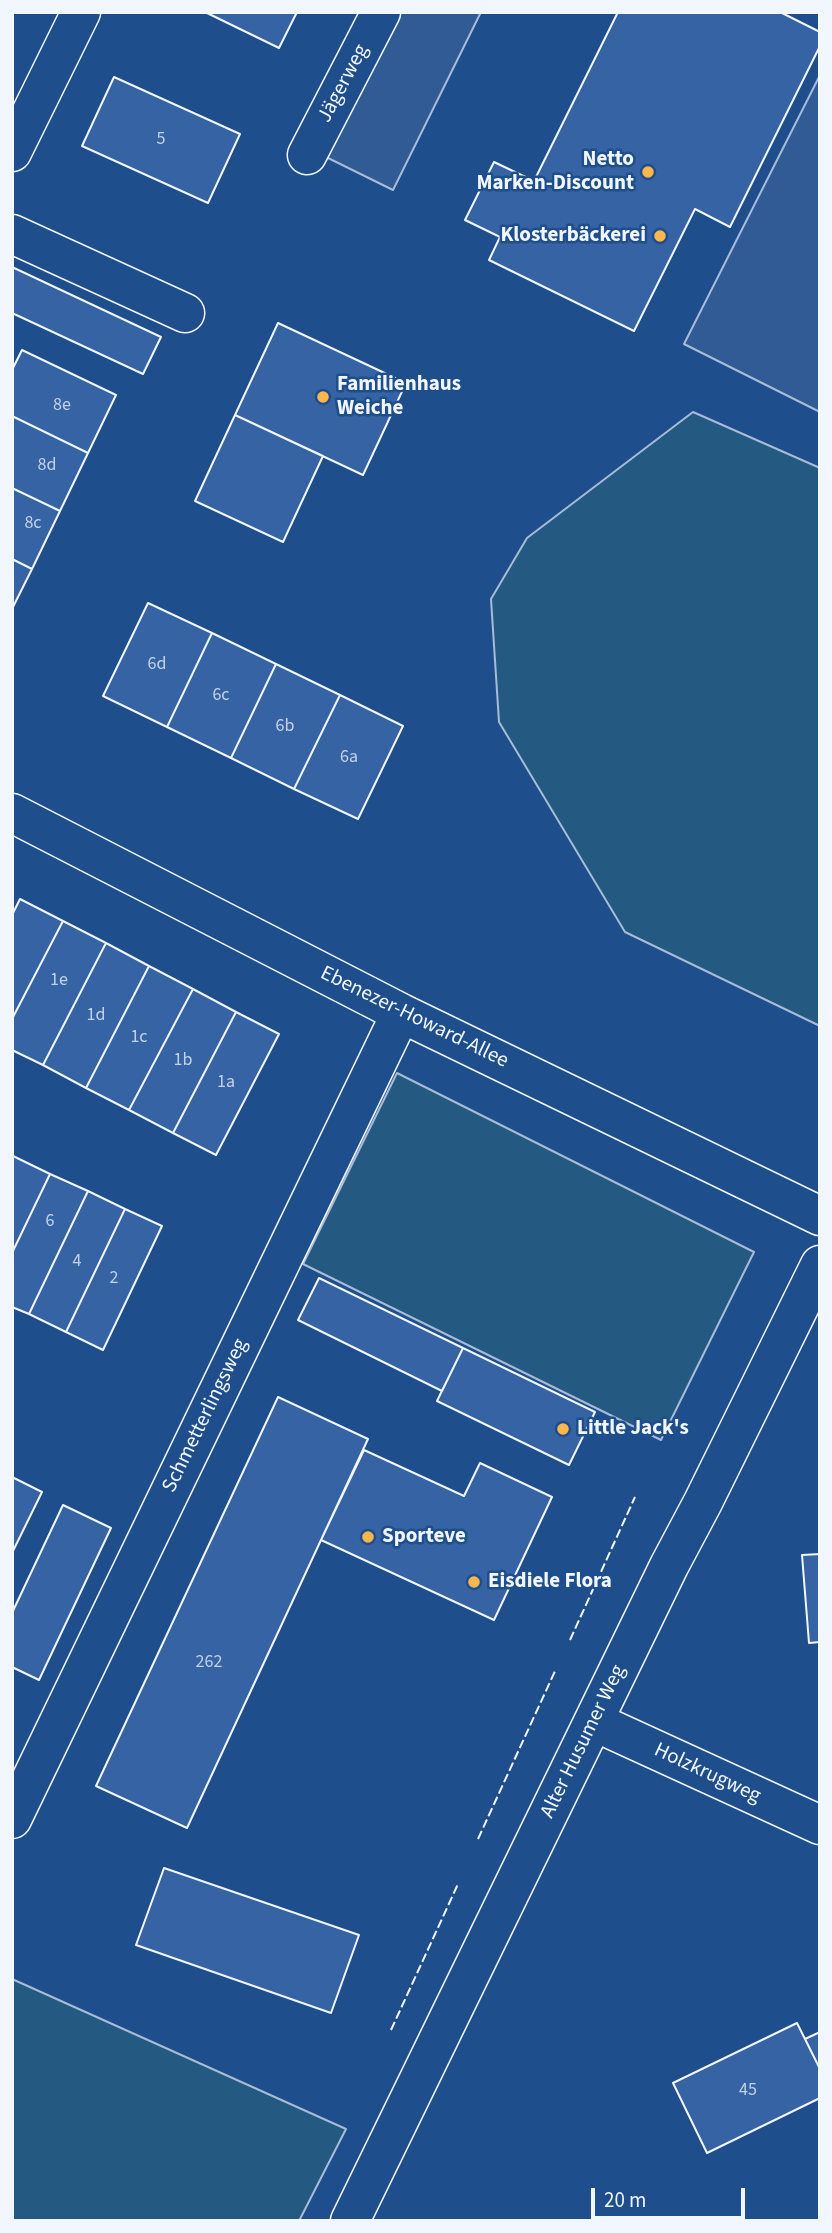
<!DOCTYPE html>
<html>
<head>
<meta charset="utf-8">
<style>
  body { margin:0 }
  #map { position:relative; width:832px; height:2233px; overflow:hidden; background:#1f4e8c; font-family:"Source Sans 3",sans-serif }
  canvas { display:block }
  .frame { position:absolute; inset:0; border:14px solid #f2f6ff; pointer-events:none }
  .scale { position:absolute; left:591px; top:2188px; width:154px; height:32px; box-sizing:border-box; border:4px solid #f2f6ff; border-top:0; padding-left:9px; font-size:21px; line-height:24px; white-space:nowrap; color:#f2f6ff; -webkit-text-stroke:5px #1f4e8c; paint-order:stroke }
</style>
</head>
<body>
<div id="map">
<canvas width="832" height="2233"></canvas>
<div class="frame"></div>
<div class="scale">20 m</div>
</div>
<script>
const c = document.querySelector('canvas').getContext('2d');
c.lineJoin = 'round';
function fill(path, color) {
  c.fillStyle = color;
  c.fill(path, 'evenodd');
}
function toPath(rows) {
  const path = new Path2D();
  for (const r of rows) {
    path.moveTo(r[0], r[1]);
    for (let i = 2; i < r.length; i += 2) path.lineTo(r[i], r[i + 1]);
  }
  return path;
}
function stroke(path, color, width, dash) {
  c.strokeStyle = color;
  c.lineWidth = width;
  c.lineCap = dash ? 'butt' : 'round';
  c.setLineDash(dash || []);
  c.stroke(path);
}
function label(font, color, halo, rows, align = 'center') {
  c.font = font + ' "Source Sans 3",sans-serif';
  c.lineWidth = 5;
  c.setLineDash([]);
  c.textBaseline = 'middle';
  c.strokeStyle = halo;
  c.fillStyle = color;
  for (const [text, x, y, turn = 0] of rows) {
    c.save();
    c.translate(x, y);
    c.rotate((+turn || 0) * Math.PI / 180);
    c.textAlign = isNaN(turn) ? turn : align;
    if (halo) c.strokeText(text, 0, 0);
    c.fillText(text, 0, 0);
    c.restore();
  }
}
const green = toPath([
  [693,412,820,468,820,1026,625,932,499,722,491,599,527,538,693,412],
  [397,1073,754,1252,661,1440,303,1264,397,1073],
  [12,1979,346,2129,299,2221,12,2221,12,1979]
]);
fill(green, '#245a82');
stroke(green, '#a8bbd7', 2);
const parking = toPath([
  [395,12,481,12,393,190,324,156,395,12],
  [820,75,820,412,684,344,820,75]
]);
fill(parking, '#305b95');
stroke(parking, '#a8bbd7', 2);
const building = toPath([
  [205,12,297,12,279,48,205,12],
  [618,12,780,12,820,32,820,46,730,227,695,209,634,331,489,260,500,237,465,220,494,162,534,181,618,12],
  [114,77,240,134,208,203,82,146,114,77],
  [12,267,161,337,143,374,12,313,12,267],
  [278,323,406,383,363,475,235,415,278,323],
  [22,350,116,395,88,453,12,416,12,370,22,350],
  [235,415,323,456,283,542,195,501,235,415],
  [12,416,88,453,60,511,12,488,12,416],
  [12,488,60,511,32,569,12,559,12,488],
  [12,559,32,569,12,609,12,559],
  [148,603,212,633,167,727,103,696,148,603],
  [212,633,276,664,231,758,167,727,212,633],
  [276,664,340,695,294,789,231,758,276,664],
  [340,695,403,726,358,819,294,789,340,695],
  [20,899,63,921,12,1019,12,915,20,899],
  [63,921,106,943,43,1065,12,1050,12,1019,63,921],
  [106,943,149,966,86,1088,43,1065,106,943],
  [149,966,193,989,129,1110,86,1088,149,966],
  [193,989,236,1012,173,1133,129,1110,193,989],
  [236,1012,279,1034,216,1155,173,1133,236,1012],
  [13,1156,50,1174,12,1253,12,1157,13,1156],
  [50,1174,88,1191,29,1314,12,1307,12,1253,50,1174],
  [88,1191,125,1209,66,1332,29,1314,88,1191],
  [125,1209,162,1226,103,1350,66,1332,125,1209],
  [319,1278,463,1348,442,1391,298,1320,319,1278],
  [463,1348,595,1412,569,1465,437,1401,463,1348],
  [278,1397,368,1439,187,1828,96,1786,278,1397],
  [364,1450,464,1496,480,1463,552,1497,494,1620,321,1540,364,1450],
  [12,1477,42,1492,12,1553,12,1477],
  [63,1505,111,1528,39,1680,12,1667,12,1613,63,1505],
  [820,1554,820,1642,809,1643,802,1555,820,1554],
  [164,1868,359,1935,331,2013,136,1945,164,1868],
  [797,2023,820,2069,820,2098,707,2153,673,2083,797,2023],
  [820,2032,820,2069,805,2039,820,2032]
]);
fill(building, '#3563a3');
stroke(building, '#f2f6ff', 2);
const street = toPath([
  [12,152,81,12],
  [307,155,381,12],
  [12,234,185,313],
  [12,813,401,1013,820,1216],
  [595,1722,820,1825],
  [12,1819,401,1013]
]);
const secondary = toPath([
  [350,2221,669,1566,703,1502,820,1265]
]);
stroke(street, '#f2f6ff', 41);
stroke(secondary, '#f2f6ff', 41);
stroke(street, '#1f4e8c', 38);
stroke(secondary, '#1f4e8c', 38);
stroke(toPath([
  [570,1640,635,1497],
  [478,1839,556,1669],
  [391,2030,458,1884]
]), '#f2f6ff', 2, [9, 3.5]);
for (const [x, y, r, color] of [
  [648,172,7,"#ffb74d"],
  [660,236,7,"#ffb74d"],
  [323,397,7,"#ffb74d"],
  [563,1429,7,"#ffb74d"],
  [368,1537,7,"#ffb74d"],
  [474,1582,7,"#ffb74d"]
]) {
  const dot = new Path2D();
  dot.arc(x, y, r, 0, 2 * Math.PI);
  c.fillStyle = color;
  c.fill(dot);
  stroke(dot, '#1f4e8c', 2.5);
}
label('18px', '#c3d1e8', null, [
  ["5",161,140],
  ["8e",62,406],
  ["8d",47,466],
  ["8c",33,524],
  ["6d",157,665],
  ["6c",221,696],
  ["6b",285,727],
  ["6a",349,758],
  ["1e",59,981],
  ["1d",96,1016],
  ["1c",139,1038],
  ["1b",183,1061],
  ["1a",226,1083],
  ["6",50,1222],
  ["4",77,1262],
  ["2",114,1279],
  ["262",209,1663],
  ["45",748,2091]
]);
label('21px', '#f2f6ff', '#1f4e8c', [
  ["Jägerweg",344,84,-62],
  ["Ebenezer-Howard-Allee",414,1018,26],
  ["Schmetterlingsweg",206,1416,-64],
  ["Alter Husumer Weg",584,1742,-64],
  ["Holzkrugweg",707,1774,25]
]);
label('bold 21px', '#f2f6ff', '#1f4e8c', [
  ["Netto",634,160,"right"],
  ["Marken-Discount",634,184,"right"],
  ["Klosterbäckerei",646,236,"right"],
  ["Familienhaus",337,385],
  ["Weiche",337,409],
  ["Little Jack's",577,1429],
  ["Sporteve",382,1537],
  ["Eisdiele Flora",488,1582]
], 'left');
</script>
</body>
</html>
